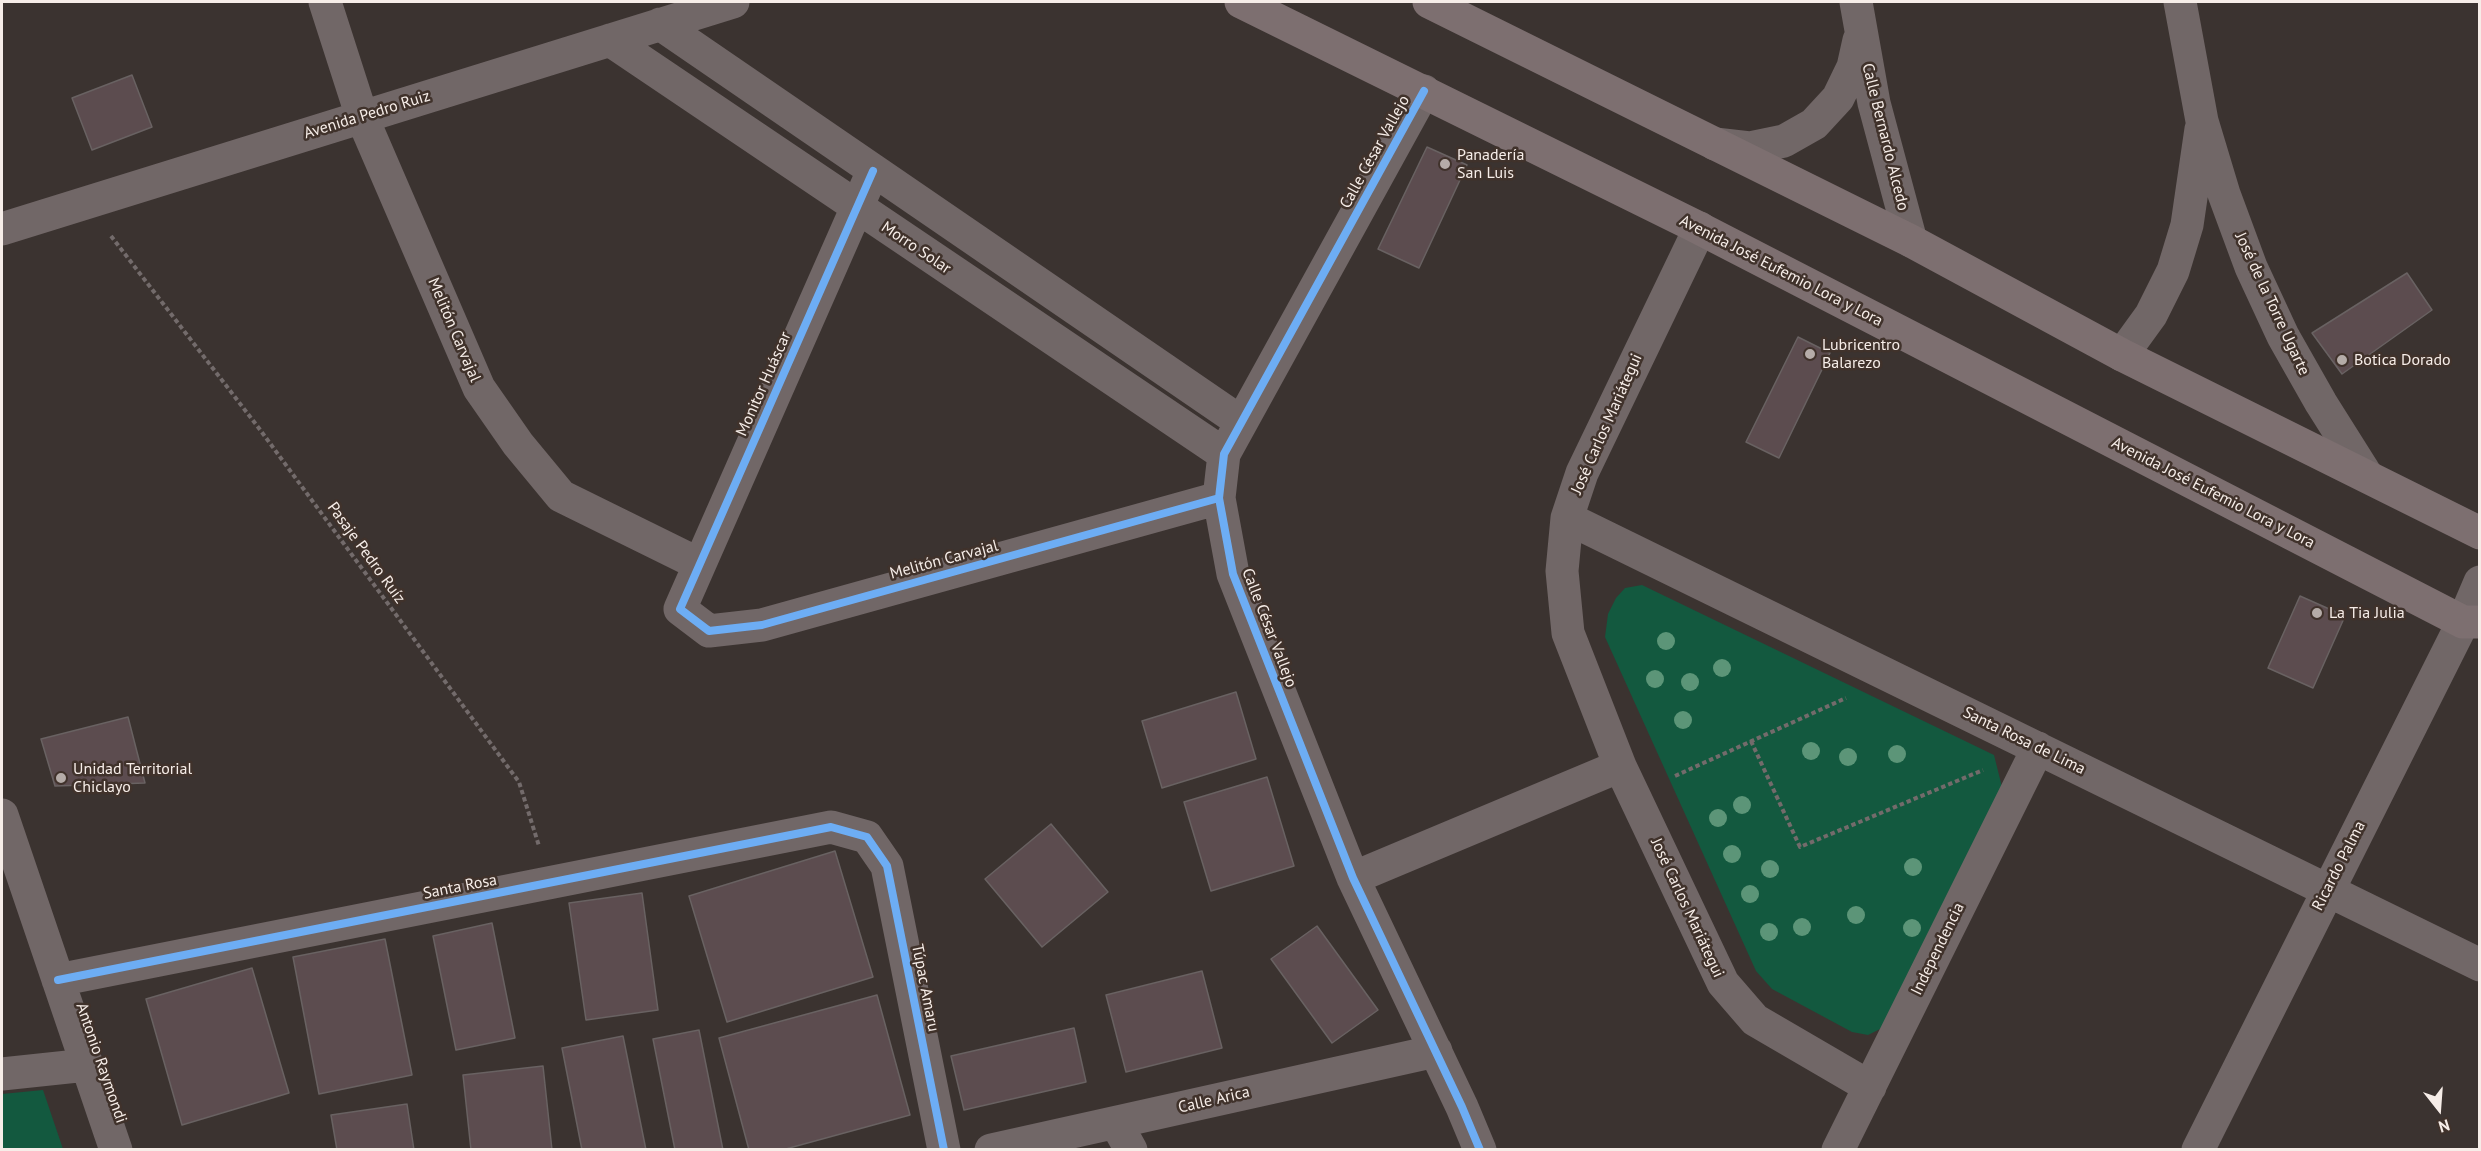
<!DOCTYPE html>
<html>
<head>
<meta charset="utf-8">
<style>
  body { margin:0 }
  #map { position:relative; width:2481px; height:1151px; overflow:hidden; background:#3b3330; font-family:"PT Sans",sans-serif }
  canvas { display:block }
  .frame { position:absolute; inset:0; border:3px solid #f6ede8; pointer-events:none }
  .north { position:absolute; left:2409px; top:1079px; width:60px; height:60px; -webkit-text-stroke:4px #40322b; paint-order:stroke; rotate:163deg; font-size:16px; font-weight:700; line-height:24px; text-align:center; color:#f6ede8 }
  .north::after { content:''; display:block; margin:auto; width:21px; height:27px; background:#f6ede8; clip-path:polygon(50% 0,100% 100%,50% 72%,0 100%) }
</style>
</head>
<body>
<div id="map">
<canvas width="2481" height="1151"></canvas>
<div class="frame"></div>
<div class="north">N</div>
</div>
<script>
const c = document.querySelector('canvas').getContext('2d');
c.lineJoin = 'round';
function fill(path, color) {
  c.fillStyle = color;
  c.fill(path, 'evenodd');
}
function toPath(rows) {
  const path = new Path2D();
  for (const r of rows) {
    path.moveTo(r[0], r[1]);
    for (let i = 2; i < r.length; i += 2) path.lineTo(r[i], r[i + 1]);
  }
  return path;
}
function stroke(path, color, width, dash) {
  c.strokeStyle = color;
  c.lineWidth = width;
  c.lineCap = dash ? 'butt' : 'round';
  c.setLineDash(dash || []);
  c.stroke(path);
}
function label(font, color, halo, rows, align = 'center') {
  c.font = font + ' "PT Sans",sans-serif';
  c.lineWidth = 5;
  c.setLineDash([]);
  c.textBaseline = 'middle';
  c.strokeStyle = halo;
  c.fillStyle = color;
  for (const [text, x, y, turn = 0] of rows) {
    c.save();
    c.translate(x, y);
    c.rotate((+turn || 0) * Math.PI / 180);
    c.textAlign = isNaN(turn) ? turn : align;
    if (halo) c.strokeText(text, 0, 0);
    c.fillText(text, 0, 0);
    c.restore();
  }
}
fill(toPath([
  [1642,585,1994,755,2002,787,1886,1026,1868,1035,1852,1032,1772,989,1756,971,1605,637,1608,614,1616,598,1625,588],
  [43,1090,63,1149,2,1149,2,1094]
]), '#13593f');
const building = toPath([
  [132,75,152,127,92,150,72,98,132,75],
  [1427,147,1467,165,1419,268,1378,249,1427,147],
  [2407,273,2432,310,2342,374,2312,333,2407,273],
  [1798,337,1830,353,1779,458,1746,442,1798,337],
  [2300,596,2345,616,2313,688,2268,668,2300,596],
  [1236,692,1256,759,1162,788,1142,721,1236,692],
  [128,717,145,783,55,786,41,739,128,717],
  [1267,777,1294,866,1211,891,1184,802,1267,777],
  [1051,824,1108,892,1042,947,985,879,1051,824],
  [835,851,873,977,727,1022,689,896,835,851],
  [642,893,658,1010,586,1020,569,903,642,893],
  [492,923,515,1038,456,1050,433,936,492,923],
  [1317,926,1378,1010,1332,1043,1271,959,1317,926],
  [385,939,412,1075,319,1094,293,957,385,939],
  [252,968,289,1093,182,1125,146,999,252,968],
  [1202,971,1222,1048,1126,1072,1106,995,1202,971],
  [877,995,910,1115,782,1150,749,1150,719,1038,877,995],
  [1074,1028,1086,1082,964,1110,951,1056,1074,1028],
  [699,1030,723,1150,675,1150,653,1039,699,1030],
  [623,1036,646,1150,582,1150,562,1048,623,1036],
  [543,1066,552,1150,471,1150,463,1075,543,1066],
  [407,1104,414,1150,337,1150,331,1115,407,1104]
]);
fill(building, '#5c4c4f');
stroke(building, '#696262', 1.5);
stroke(toPath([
  [111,236,258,427,519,782,539,846],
  [1751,741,1800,847,1983,770],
  [1675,776,1846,698]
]), '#736b6b', 4, [4.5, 3]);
stroke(toPath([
  [325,2,362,117,479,388,518,444,561,496,699,564],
  [1856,2,1874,103,1911,241],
  [2180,2,2202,121,2224,194,2251,267,2283,336,2321,403,2367,476],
  [660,24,1241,422],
  [610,40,1224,454],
  [1424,91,1224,454,1219,498,1233,574,1353,878,1462,1107,1480,1150],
  [1715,144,1750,148,1784,141,1814,124,1838,98,1853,67,1859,40],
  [873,171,680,609,709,631,762,625,1219,498],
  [1700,228,1582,473,1567,518,1562,571,1568,633,1620,766,1723,983,1755,1020,1870,1087],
  [2,229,733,2],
  [2122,355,2151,315,2173,271,2187,225,2201,129],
  [1567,518,2480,965],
  [2,815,116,1150],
  [1353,878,1620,766],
  [58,980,831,827,867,837,887,866,944,1150],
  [2,1074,87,1065],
  [1116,1123,1131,1150],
  [991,1150,1436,1051],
  [1838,1150,2038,748],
  [2198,1150,2463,622,2480,582]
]), '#716767', 33);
stroke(toPath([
  [1241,2,1693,225,2463,622,2480,622],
  [1429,2,1911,241,2122,355,2480,533]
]), '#7d6f70', 33);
stroke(toPath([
  [1424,91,1224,454,1219,498,1233,574,1353,878,1462,1107,1480,1150],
  [873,171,680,609,709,631,762,625,1219,498],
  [58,980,831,827,867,837,887,866,944,1150]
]), '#6dadf4', 8);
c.fillStyle = '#5c9578';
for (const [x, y] of [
  [1666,641],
  [1722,668],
  [1655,679],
  [1690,682],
  [1683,720],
  [1811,751],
  [1897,754],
  [1848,757],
  [1742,805],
  [1718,818],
  [1732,854],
  [1913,867],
  [1770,869],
  [1750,894],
  [1856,915],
  [1802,927],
  [1912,928],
  [1769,932]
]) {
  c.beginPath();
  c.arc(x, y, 9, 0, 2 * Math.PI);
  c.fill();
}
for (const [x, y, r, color] of [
  [1445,164,6,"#b5aca8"],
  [1810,354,6,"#b5aca8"],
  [2342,360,6,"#b5aca8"],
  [2317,613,6,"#b5aca8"],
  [61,778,6,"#b5aca8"]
]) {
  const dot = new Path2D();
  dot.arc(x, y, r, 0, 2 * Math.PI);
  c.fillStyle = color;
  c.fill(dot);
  stroke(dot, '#40322b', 2);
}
label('16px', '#f6ede8', '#40322b', [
  ["Avenida Pedro Ruiz",367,115,-17],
  ["Calle Bernardo Alcedo",1885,137,76],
  ["Calle César Vallejo",1375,152,-61],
  ["Morro Solar",916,248,34],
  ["Avenida José Eufemio Lora y Lora",1781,271,27],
  ["José de la Torre Ugarte",2272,304,65],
  ["Melitón Carvajal",454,330,67],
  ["Monitor Huáscar",764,384,-66],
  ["José Carlos Mariátegui",1607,424,-66],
  ["Avenida José Eufemio Lora y Lora",2213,493,27],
  ["Pasaje Pedro Ruíz",366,553,54],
  ["Melitón Carvajal",944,560,-15],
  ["Calle César Vallejo",1269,628,69],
  ["Santa Rosa de Lima",2024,741,26],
  ["Ricardo Palma",2339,866,-63],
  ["Santa Rosa",460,887,-11],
  ["José Carlos Mariátegui",1687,908,65],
  ["Independencia",1938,949,-64],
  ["Túpac Amaru",925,988,79],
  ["Antonio Raymondi",101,1063,71],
  ["Calle Arica",1214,1100,-13]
]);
label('16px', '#f6ede8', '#40322b', [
  ["Panadería",1457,155],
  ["San Luis",1457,173],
  ["Lubricentro",1822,345],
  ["Balarezo",1822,363],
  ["Botica Dorado",2354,360],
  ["La Tia Julia",2329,613],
  ["Unidad Territorial",73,769],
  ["Chiclayo",73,787]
], 'left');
</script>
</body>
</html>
